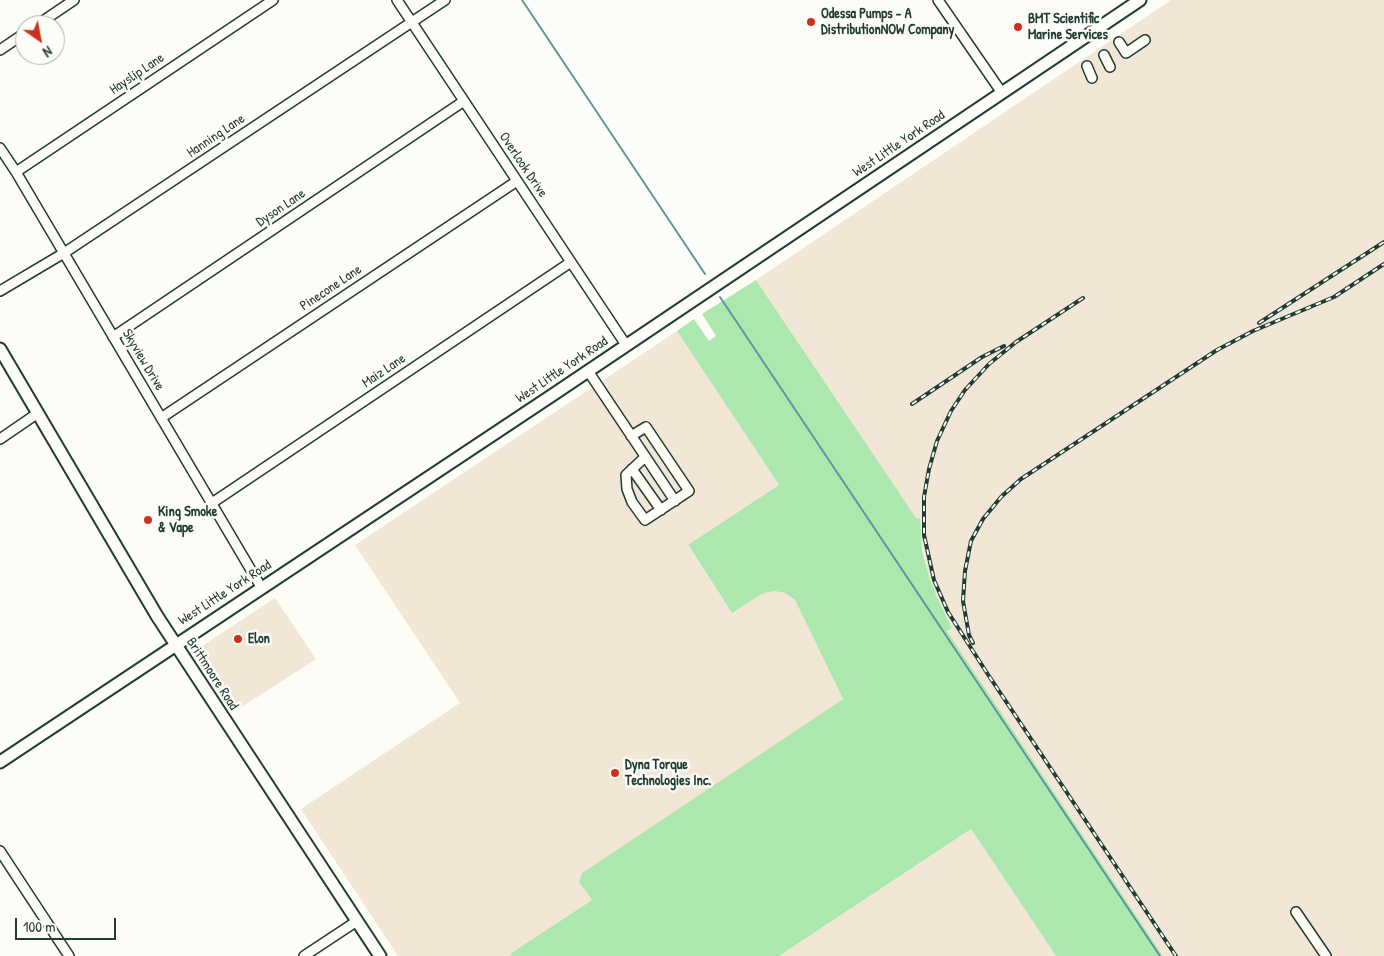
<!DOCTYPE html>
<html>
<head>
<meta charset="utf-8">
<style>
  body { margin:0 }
  #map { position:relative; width:1384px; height:956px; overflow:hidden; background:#fdfcf7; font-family:"Patrick Hand",sans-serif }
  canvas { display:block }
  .north { position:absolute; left:15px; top:15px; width:50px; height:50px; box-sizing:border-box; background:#fdfcf7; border:1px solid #a4b0a9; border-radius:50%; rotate:147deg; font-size:14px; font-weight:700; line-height:20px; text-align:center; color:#1f3d34 }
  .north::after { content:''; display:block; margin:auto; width:18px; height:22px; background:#c8321e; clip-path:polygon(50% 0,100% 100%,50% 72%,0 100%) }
  .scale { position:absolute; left:15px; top:918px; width:101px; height:22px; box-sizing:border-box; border:2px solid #1f3d34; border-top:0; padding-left:6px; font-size:15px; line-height:18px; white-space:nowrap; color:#1f3d34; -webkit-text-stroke:4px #fdfcf7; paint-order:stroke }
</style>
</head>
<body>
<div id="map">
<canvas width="1384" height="956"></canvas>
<div class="north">N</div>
<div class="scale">100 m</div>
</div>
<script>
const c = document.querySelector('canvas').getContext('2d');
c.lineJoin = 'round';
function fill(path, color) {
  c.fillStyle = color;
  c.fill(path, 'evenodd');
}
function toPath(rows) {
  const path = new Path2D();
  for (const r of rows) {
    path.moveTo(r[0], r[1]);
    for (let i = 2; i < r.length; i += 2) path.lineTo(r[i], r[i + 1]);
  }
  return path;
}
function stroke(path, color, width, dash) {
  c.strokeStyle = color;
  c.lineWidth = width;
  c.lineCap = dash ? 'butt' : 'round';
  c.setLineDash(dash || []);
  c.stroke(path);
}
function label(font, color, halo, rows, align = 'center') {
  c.font = font + ' "Patrick Hand",sans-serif';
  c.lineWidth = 5;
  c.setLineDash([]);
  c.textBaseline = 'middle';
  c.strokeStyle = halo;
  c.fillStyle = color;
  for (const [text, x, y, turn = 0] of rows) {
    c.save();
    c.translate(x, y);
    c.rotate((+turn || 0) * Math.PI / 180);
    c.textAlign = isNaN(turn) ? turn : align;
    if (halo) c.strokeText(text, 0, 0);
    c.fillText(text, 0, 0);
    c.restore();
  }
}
fill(toPath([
  [1171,0,1384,0,1384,956,1163,956,947,631,952,627,937,597,929,576,916,519,756,280],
  [677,331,779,485,688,546,732,613,762,594,774,591,785,593,795,600,843,699,582,873,579,882,592,900,511,954,512,956,398,956,301,809,460,703,355,545],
  [275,598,316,659,234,712,198,659,202,646],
  [971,829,1056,956,779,956]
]), '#f2e6d6');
fill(toPath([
  [756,280,916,518,920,519,922,550,929,576,937,597,952,628,947,631,1163,956,1056,956,971,829,779,956,512,956,510,954,592,900,579,882,582,873,843,699,795,600,785,593,774,591,762,594,732,613,688,545,779,485,677,331,694,319,709,341,716,336,702,314]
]), '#ace8ad');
stroke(toPath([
  [522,0,705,274],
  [720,297,1160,956]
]), '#5f95a1', 2);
const minor = toPath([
  [397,0,626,345],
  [938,0,1002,93],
  [37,25,74,0],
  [1119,42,1126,53,1145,40],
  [0,50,25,33],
  [1104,55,1110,67],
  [1087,66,1092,78],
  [0,148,16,172,261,587],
  [16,172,273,0],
  [0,291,64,253,445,0],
  [113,337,464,101],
  [588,371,675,501],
  [161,418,517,181],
  [631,436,646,427,689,491,645,520,632,502,627,489,626,475,645,457],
  [0,439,38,413],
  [632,469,661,510],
  [212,503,571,262],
  [0,851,69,956],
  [1296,912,1326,956],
  [304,956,357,921]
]);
const major = toPath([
  [0,349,157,616,380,956],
  [0,762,554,394,1140,0]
]);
stroke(minor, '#1f3d34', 12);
stroke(major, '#1f3d34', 15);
stroke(minor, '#fdfcf7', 9);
stroke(major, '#fdfcf7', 11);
const rail = toPath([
  [1083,298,1016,342,989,364,965,390,951,411,937,441,929,469,924,497,924,535,934,580,948,612,987,673,1176,956],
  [1259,323,1384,242],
  [912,404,982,357,1004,346],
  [973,643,969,635,963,601,965,571,971,541,983,519,1001,497,1021,479,1217,350,1253,331,1334,297,1384,264]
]);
stroke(rail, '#1f3d34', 4);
stroke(rail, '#fdfcf7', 2, [5.5]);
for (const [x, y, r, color] of [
  [811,22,5,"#c8321e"],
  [1018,27,5,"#c8321e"],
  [148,520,5,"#c8321e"],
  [238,639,5,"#c8321e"],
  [615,773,5,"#c8321e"]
]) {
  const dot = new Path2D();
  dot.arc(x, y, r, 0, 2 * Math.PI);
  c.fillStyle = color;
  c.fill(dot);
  stroke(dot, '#fdfcf7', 2);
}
label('bold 14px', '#1f3d34', '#fdfcf7', [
  ["Odessa Pumps - A",821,14],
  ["DistributionNOW Company",821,30],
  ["BMT Scientific",1028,19],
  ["Marine Services",1028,35],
  ["King Smoke",158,512],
  ["& Vape",158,528],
  ["Elon",248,639],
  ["Dyna Torque",625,765],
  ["Technologies Inc.",625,781]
], 'left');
label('14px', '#1f3d34', '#fdfcf7', [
  ["Hayslip Lane",137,74,-34],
  ["Hanning Lane",216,136,-34],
  ["West Little York Road",899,144,-34],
  ["Overlook Drive",523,165,56],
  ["Dyson Lane",281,208,-34],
  ["Pinecone Lane",331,288,-34],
  ["Skyview Drive",143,360,59],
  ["West Little York Road",562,370,-34],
  ["Maiz Lane",384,371,-34],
  ["West Little York Road",225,593,-33],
  ["Brittmoore Road",212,674,57]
]);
</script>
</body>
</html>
